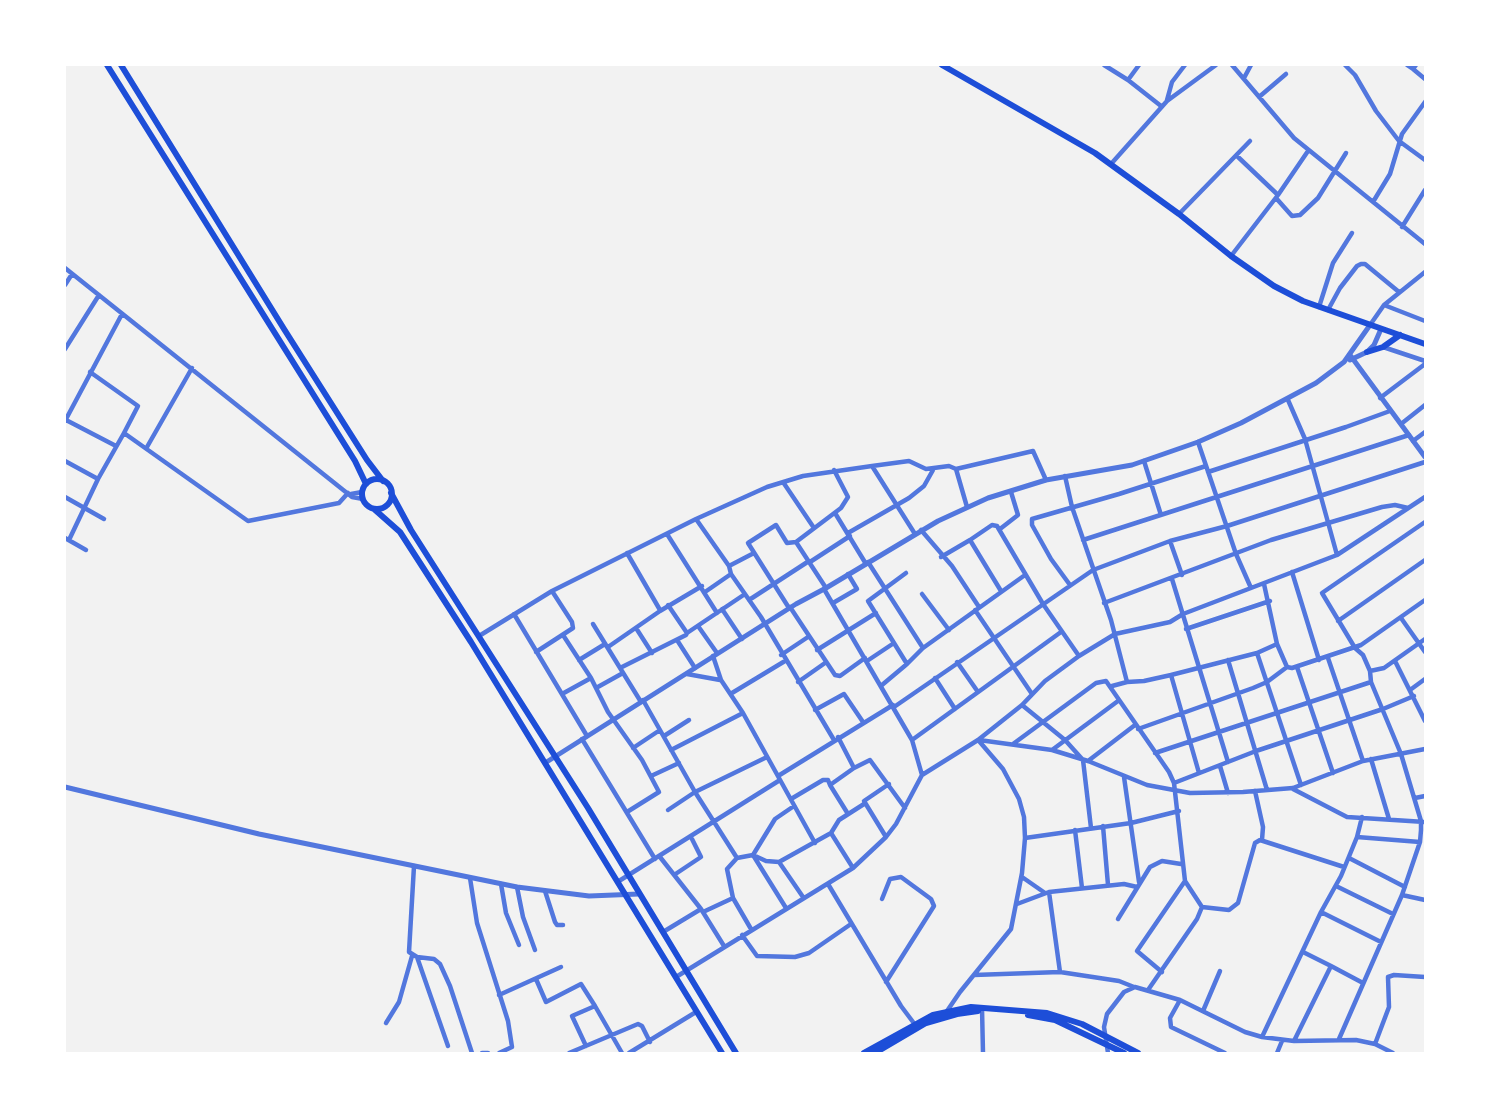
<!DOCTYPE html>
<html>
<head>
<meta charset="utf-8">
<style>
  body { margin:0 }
  #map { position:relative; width:1490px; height:1118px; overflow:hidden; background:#f2f2f2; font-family:"PT Sans",sans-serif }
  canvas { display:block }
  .frame { position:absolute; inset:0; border:66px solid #fff; pointer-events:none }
</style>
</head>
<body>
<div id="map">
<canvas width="1490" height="1118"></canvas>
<div class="frame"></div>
</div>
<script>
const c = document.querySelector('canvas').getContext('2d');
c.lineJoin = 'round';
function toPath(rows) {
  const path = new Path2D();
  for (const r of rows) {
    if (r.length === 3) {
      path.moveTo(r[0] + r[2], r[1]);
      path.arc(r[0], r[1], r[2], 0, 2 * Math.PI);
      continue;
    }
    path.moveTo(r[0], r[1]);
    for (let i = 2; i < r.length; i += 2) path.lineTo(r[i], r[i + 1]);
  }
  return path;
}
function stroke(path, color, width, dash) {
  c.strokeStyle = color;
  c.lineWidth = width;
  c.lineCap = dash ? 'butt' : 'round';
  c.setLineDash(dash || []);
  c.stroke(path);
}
stroke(toPath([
  [1104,65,1128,80,1161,106],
  [1232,65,1294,138,1425,244],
  [1345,65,1355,75,1376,111,1399,141,1425,160],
  [1407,65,1413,69],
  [1416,65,1413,69,1425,79],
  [1244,78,1251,65],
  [1128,80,1139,65],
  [1259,97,1286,74],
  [1167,100,1172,82,1185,65],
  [1237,156,1278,195],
  [1111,164,1167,101,1216,65],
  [1276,198,1292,216,1300,215,1318,198,1346,153],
  [1373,202,1390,174,1402,134,1425,102],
  [1179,214,1250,141],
  [1402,227,1425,190],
  [1231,256,1278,195,1308,151],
  [65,268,352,497,363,499],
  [65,285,72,274],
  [1384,305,1425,321],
  [1319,307,1333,263,1352,233],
  [1328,310,1340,288,1357,266,1361,264,1365,264,1399,292],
  [1370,325,1384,305,1425,272],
  [1383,347,1425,361],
  [65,349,99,295],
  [90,372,138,406,124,433],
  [1380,398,1425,364],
  [1288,400,1305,439,1337,555],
  [66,420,116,446],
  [65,421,122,314],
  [1401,424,1425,405],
  [1413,441,1425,432],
  [1198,442,1236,554,1251,588,1337,555,1425,497],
  [147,447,192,368],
  [65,461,98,479],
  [1144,461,1161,515],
  [872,466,909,461,926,469,949,466,956,469,1033,451,1046,480],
  [956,469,967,507],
  [1208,472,1346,427,1390,411],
  [1065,476,1072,507,1111,620,1127,682,1144,681,1171,675,1257,653,1277,644],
  [783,482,814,528],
  [351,494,362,492],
  [65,497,104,519],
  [835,513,866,564],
  [696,519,729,566,731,574,761,617,834,740],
  [1425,522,1322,593,1355,648,1363,655,1370,671,1384,668,1425,639],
  [1000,529,1018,515,1011,492],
  [921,530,952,566,979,607],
  [848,533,909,498,924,486,933,470],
  [667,534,717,613],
  [65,538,86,550],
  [69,540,98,479,124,433,248,521,339,503,348,493],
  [970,540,992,525,997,526,1043,604,1079,656],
  [1083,540,1409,435],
  [1170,541,1182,575],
  [796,542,826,588],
  [627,553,660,610],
  [941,557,970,540,1001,591],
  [810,562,850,536],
  [868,562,923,648],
  [729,566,754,553],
  [1292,572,1319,660],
  [906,573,868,601,907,664],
  [1172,579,1228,762],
  [1264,584,1277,644,1287,667,1292,668,1361,645,1425,600],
  [1070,585,1051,559,1032,525,1032,519,1119,494,1206,466],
  [824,589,912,740,922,775],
  [705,592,731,574],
  [922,594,949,630],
  [749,600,809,561],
  [833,603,857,589,848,574],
  [1104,603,1271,540,1382,507,1395,505,1408,508],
  [790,607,835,675,840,676,865,658],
  [789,608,748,543,776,525,787,543,796,542,841,508,848,497,834,470],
  [722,609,742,639],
  [975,610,1032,694],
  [514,614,587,736],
  [1401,618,1425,652],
  [1338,621,1425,560],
  [593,624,641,702],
  [698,626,717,653],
  [636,628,652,653],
  [1186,629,1270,601],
  [687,633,745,594],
  [563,635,591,678,608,712,642,760,659,792,627,812],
  [479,636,552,591,696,519,767,487,803,476,872,466,915,534],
  [677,640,695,668],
  [608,647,660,611,702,586],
  [817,650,876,613],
  [536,652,573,628,572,622,552,591],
  [1257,653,1301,785],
  [781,655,808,637],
  [713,656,721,680,743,713,815,843],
  [1328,658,1363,761],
  [579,660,605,644],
  [1228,660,1267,790],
  [867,661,894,643],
  [1395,661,1425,721],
  [957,662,978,692],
  [1297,667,1333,773],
  [620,668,686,635,687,633,668,605],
  [687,674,720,680],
  [1171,675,1199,773],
  [935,678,955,709],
  [798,682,825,663],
  [882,685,907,664,923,648,1025,575],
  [1112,686,1127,682],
  [596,688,623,673],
  [1410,690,1425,679],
  [732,693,785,661],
  [562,694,591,678],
  [643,700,695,792,737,858],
  [1022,705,1065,740,1083,760,1091,828],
  [894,707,1093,570,1170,541,1227,526,1425,462],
  [815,710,844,694,863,722],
  [1138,729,1253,688,1267,682,1287,667],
  [664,736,689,720],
  [838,737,854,768,830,785,848,814],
  [582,739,655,859],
  [912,740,1061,632],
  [979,740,1052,750,1088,761,1147,785,1190,793,1243,792,1293,788,1363,761,1425,749],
  [1013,744,1096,683,1106,681,1169,772,1174,783,1185,881,1202,907,1229,910,1238,903,1255,843,1260,840,1344,867],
  [633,748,660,730],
  [671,750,743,713],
  [1052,750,1118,701],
  [1155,753,1371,682],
  [1371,759,1389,819],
  [1088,761,1135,725],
  [1220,766,1228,793],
  [854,768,870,760,905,808],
  [651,776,679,763],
  [778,776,893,705],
  [1124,777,1139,882],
  [1174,783,1256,751,1383,709,1414,696],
  [1293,789,1347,817,1425,822],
  [1255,791,1263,827,1262,840],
  [1415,798,1425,796],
  [791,799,823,780,828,780,830,785],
  [668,810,695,792,767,757],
  [1103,826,1108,885],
  [1075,830,1082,888],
  [831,833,839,820,864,804],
  [886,837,864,801,889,784],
  [1357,837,1420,842],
  [1025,838,1131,823,1179,811],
  [660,857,701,909,724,946],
  [1349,858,1405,887],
  [414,866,409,952,417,957,434,959,440,964,450,986,472,1053],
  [674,875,701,857,691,837],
  [1022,877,1045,893],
  [470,878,477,923,508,1021,512,1047,499,1053],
  [619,881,780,780],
  [501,884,506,913,519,945],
  [828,884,901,1006,916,1026],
  [1336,886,1393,914],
  [517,887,523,917,535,950],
  [545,891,555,922,557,925,563,925],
  [1049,892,1060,972,1119,981,1134,987],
  [1402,895,1425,900],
  [803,897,779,862,831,833,853,868],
  [733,898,727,869,737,858,753,855,766,861,779,862],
  [882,899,890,879,901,877,931,899,934,906,886,982],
  [1017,904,1049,892,1124,884,1137,887],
  [786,908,753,855,775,819,794,806],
  [703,912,733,898,751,929],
  [1321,912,1381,942],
  [1118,919,1150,867,1162,861,1181,864],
  [663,932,701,909],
  [742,935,757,956,795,957,809,953,851,924],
  [1303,952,1331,966],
  [417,957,448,1046],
  [1162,972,1137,951,1185,881],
  [974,975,1060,972],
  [676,977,853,868,886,837,896,824,922,775,978,740,1022,705,1045,681,1079,656,1115,634,1170,622,1183,614,1251,588],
  [536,979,546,1002,581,984,595,1006],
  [1148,990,1197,919,1202,907],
  [499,995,561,967],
  [1180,1000,1170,1018,1171,1027,1225,1053],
  [982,1008,983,1053],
  [947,1011,960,992,1011,929,1022,873,1025,838,1024,817,1019,799,1003,769,979,741],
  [1203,1011,1220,971],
  [386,1023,399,1002,412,956],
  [1262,1037,1321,912,1341,876,1357,837,1362,817],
  [1339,1039,1402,895,1420,842,1421,830,1421,821,1401,754,1371,682,1370,671],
  [1294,1041,1331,966,1363,983],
  [1375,1044,1389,1007,1388,977,1394,975,1425,977],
  [586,1046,572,1016,595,1006,622,1053],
  [482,1053,488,1053],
  [569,1053,638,1024,642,1026,650,1042],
  [629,1053,696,1012],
  [1108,1053,1104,1027,1107,1014,1124,992,1135,987,1180,1000,1245,1032,1262,1037,1294,1041,1356,1040,1375,1044,1393,1053],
  [1277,1053,1282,1041]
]), '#5277de', 4.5);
stroke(toPath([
  [1350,355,1425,457],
  [1350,360,1367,352,1374,345,1381,329],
  [545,763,796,604,826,588,938,521,988,498,1046,480,1132,465,1198,442,1241,423,1316,383,1344,362,1370,325],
  [65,787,259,834,517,887,589,896,639,894]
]), '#5277de', 5);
stroke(toPath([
  [1028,1015,1055,1020,1124,1053],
  [864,1053,933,1015,971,1007,1047,1013,1082,1024,1138,1053],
  [875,1053,926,1023,957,1014,978,1011]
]), '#1d4ed8', 6);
stroke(toPath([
  [107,65,355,461,366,484],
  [121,65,284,329,367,460,383,481],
  [942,65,1095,153,1179,214,1231,256,1274,286,1303,301,1425,344],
  [1367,352,1383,347,1400,335],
  [377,494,15],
  [391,493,411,530,588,808,736,1053],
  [374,509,400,532,471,642,722,1053]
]), '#1d4ed8', 6);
</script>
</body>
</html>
